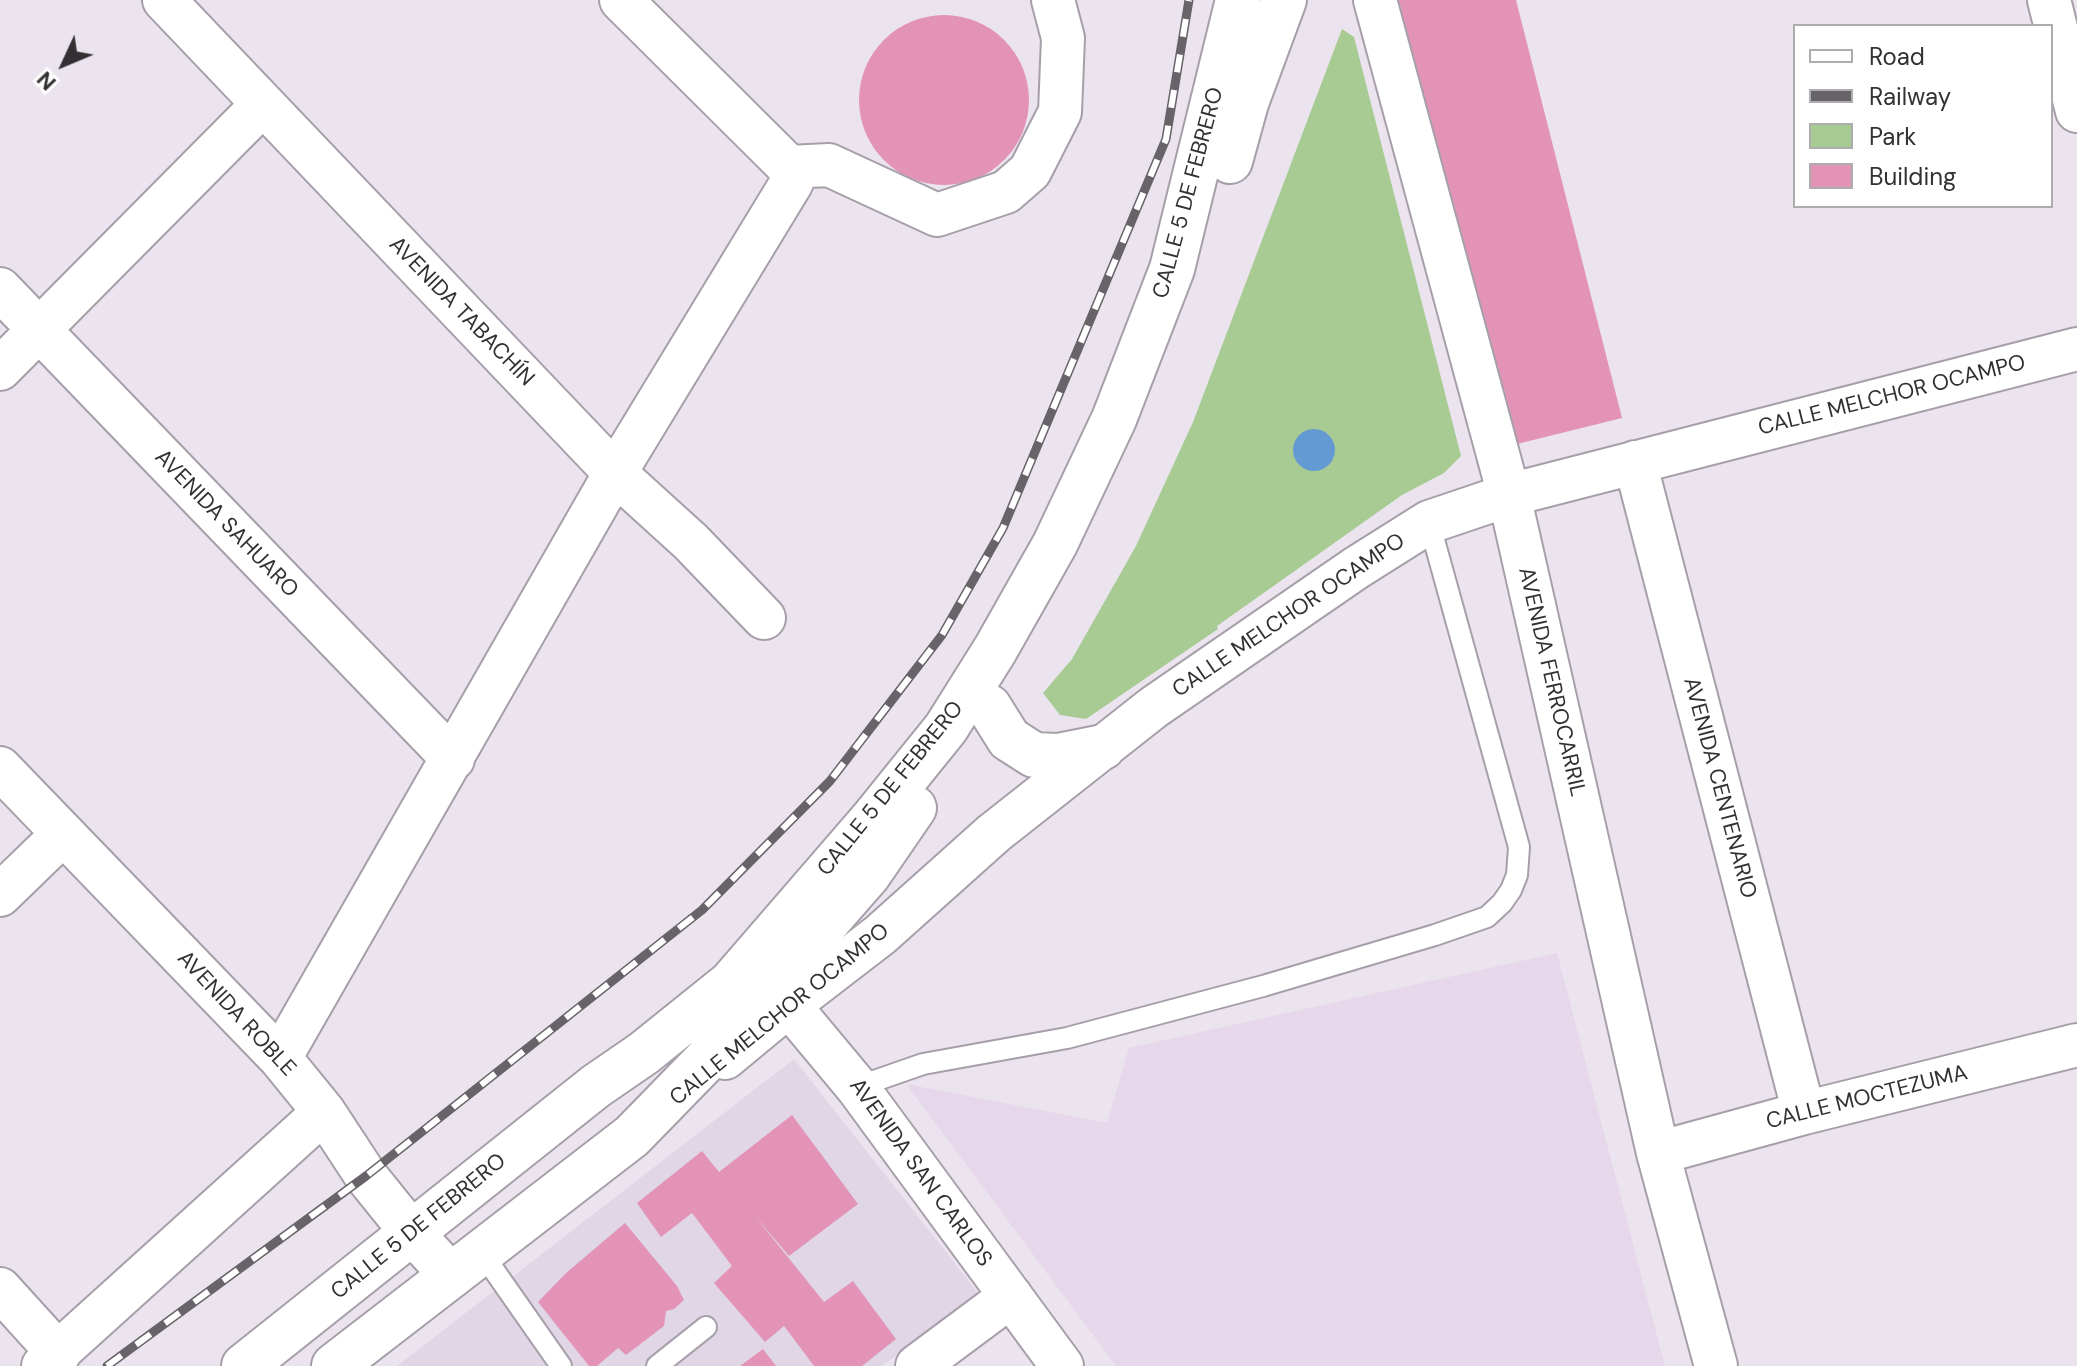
<!DOCTYPE html>
<html>
<head>
<meta charset="utf-8">
<style>
  body { margin:0 }
  #map { position:relative; width:2077px; height:1366px; overflow:hidden; background:#ebe4ee; font-family:"DM Sans",sans-serif }
  canvas { display:block }
  .legend { position:absolute; left:1793px; top:24px; width:260px; height:184px; box-sizing:border-box; background:#fff; border:2px solid #adacae; margin:0; padding:10px 14px; list-style:none; font-size:24px; color:#333034 }
  .legend li { display:flex; align-items:center; gap:16px; height:40px }
  .legend b { width:40px; border:2px solid #adacae }
  .north { position:absolute; left:24px; top:24px; width:80px; height:80px; -webkit-text-stroke:6px #fff; paint-order:stroke; rotate:226deg; font-size:22px; font-weight:700; line-height:32px; text-align:center; color:#333034 }
  .north::after { content:''; display:block; margin:auto; width:28px; height:36px; background:#333034; clip-path:polygon(50% 0,100% 100%,50% 72%,0 100%) }
</style>
</head>
<body>
<div id="map">
<canvas width="2077" height="1366"></canvas>
<ul class="legend">
<li><b style="height:10px;background:#fff"></b>Road</li>
<li><b style="height:10px;background:#686369"></b>Railway</li>
<li><b style="height:22px;background:#a7cb93"></b>Park</li>
<li><b style="height:22px;background:#e394b6"></b>Building</li>
</ul>
<div class="north">N</div>
</div>
<script>
const c = document.querySelector('canvas').getContext('2d');
c.lineJoin = 'round';
function fill(path, color) {
  c.fillStyle = color;
  c.fill(path, 'evenodd');
}
function toPath(rows) {
  const path = new Path2D();
  for (const r of rows) {
    if (r.length === 3) {
      path.moveTo(r[0] + r[2], r[1]);
      path.arc(r[0], r[1], r[2], 0, 2 * Math.PI);
      continue;
    }
    path.moveTo(r[0], r[1]);
    for (let i = 2; i < r.length; i += 2) path.lineTo(r[i], r[i + 1]);
  }
  return path;
}
function stroke(path, color, width, dash) {
  c.strokeStyle = color;
  c.lineWidth = width;
  c.lineCap = dash ? 'butt' : 'round';
  c.setLineDash(dash || []);
  c.stroke(path);
}
function label(font, color, halo, rows, align = 'center') {
  c.font = font + ' "DM Sans",sans-serif';
  c.lineWidth = 6;
  c.setLineDash([]);
  c.textBaseline = 'middle';
  c.strokeStyle = halo;
  c.fillStyle = color;
  for (const [text, x, y, turn = 0] of rows) {
    c.save();
    c.translate(x, y);
    c.rotate((+turn || 0) * Math.PI / 180);
    c.textAlign = isNaN(turn) ? turn : align;
    if (halo) c.strokeText(text, 0, 0);
    c.fillText(text, 0, 0);
    c.restore();
  }
}
fill(toPath([
  [794,1059,979,1294,882,1366,397,1366]
]), '#e1d6e6');
fill(toPath([
  [1557,953,1665,1366,1116,1366,906,1084,1107,1123,1129,1048]
]), '#e7d7ea');
fill(toPath([
  [1342,29,1354,37,1461,456,1444,473,1402,495,1217,626,1218,629,1086,719,1060,715,1043,693,1072,659,1136,546,1193,422]
]), '#a7cb93');
fill(toPath([
  [1314,450,21]
]), '#639ad4');
fill(toPath([
  [1396,0,1516,0,1622,418,1509,446],
  [944,100,85],
  [792,1115,858,1204,789,1256,754,1215,824,1302,853,1281,896,1339,862,1366,814,1366,784,1326,765,1342,714,1283,732,1266,692,1213,661,1237,637,1203,702,1151,719,1172],
  [625,1223,677,1286,684,1300,674,1309,666,1311,664,1326,626,1355,618,1348,597,1366,589,1366,538,1302,566,1273],
  [763,1349,776,1366,740,1366]
]), '#e394b6');
const lane = toPath([
  [857,1087,923,1064,1067,1038,1263,986,1435,935,1487,917,1502,903,1511,890,1517,875,1519,847,1429,522],
  [482,1253,561,1366],
  [657,1366,706,1327]
]);
const street = toPath([
  [164,0,615,473,691,542,764,618],
  [621,0,789,167],
  [1375,0,1509,495,1658,1153,1716,1366],
  [2049,0,2077,111],
  [789,167,829,165,937,215,1006,192,1030,171,1060,112,1063,38,1053,0],
  [0,289,453,759],
  [0,369,263,104],
  [1635,462,1804,1113],
  [0,768,280,1058,324,1112,366,1176,412,1233,452,1276],
  [0,895,63,834],
  [772,985,857,1087,1062,1366],
  [280,1058,615,473,792,182,789,167],
  [725,1058,789,1005,880,935,994,833,1154,707,1356,568,1429,522,1509,495,2077,349],
  [1658,1153,1804,1113,2077,1045],
  [0,1289,59,1354],
  [43,1366,324,1112],
  [917,1366,1011,1296]
]);
const primary = toPath([
  [1230,161,1246,103,1284,0],
  [989,707,1009,739,1034,755,1058,756,1103,747],
  [244,1366,596,1086,644,1053,731,983,871,821,946,728,995,650,1055,544,1114,419,1172,269,1238,0],
  [334,1366,632,1136,707,1059,868,875,914,808]
]);
stroke(lane, '#a69fa9', 24);
stroke(street, '#a69fa9', 46);
stroke(primary, '#a69fa9', 48);
stroke(lane, '#fff', 20);
stroke(street, '#fff', 42);
stroke(primary, '#fff', 44);
const rail = toPath([
  [107,1366,366,1176,702,910,830,781,942,635,1003,528,1166,139,1189,0]
]);
stroke(rail, '#686369', 9);
stroke(rail, '#fff', 6, [18]);
label('22px', '#333034', '#fff', [
  ["CALLE 5 DE FEBRERO",1189,193,-75],
  ["AVENIDA TABACHÍN",461,312,46],
  ["CALLE MELCHOR OCAMPO",1892,396,-14],
  ["AVENIDA SAHUARO",226,524,46],
  ["CALLE MELCHOR OCAMPO",1289,616,-34],
  ["AVENIDA FERROCARRIL",1551,682,77],
  ["AVENIDA CENTENARIO",1719,788,75],
  ["CALLE 5 DE FEBRERO",891,789,-51],
  ["AVENIDA ROBLE",236,1014,47],
  ["CALLE MELCHOR OCAMPO",780,1015,-39],
  ["CALLE MOCTEZUMA",1867,1098,-14],
  ["AVENIDA SAN CARLOS",920,1173,54],
  ["CALLE 5 DE FEBRERO",419,1227,-39]
]);
</script>
</body>
</html>
